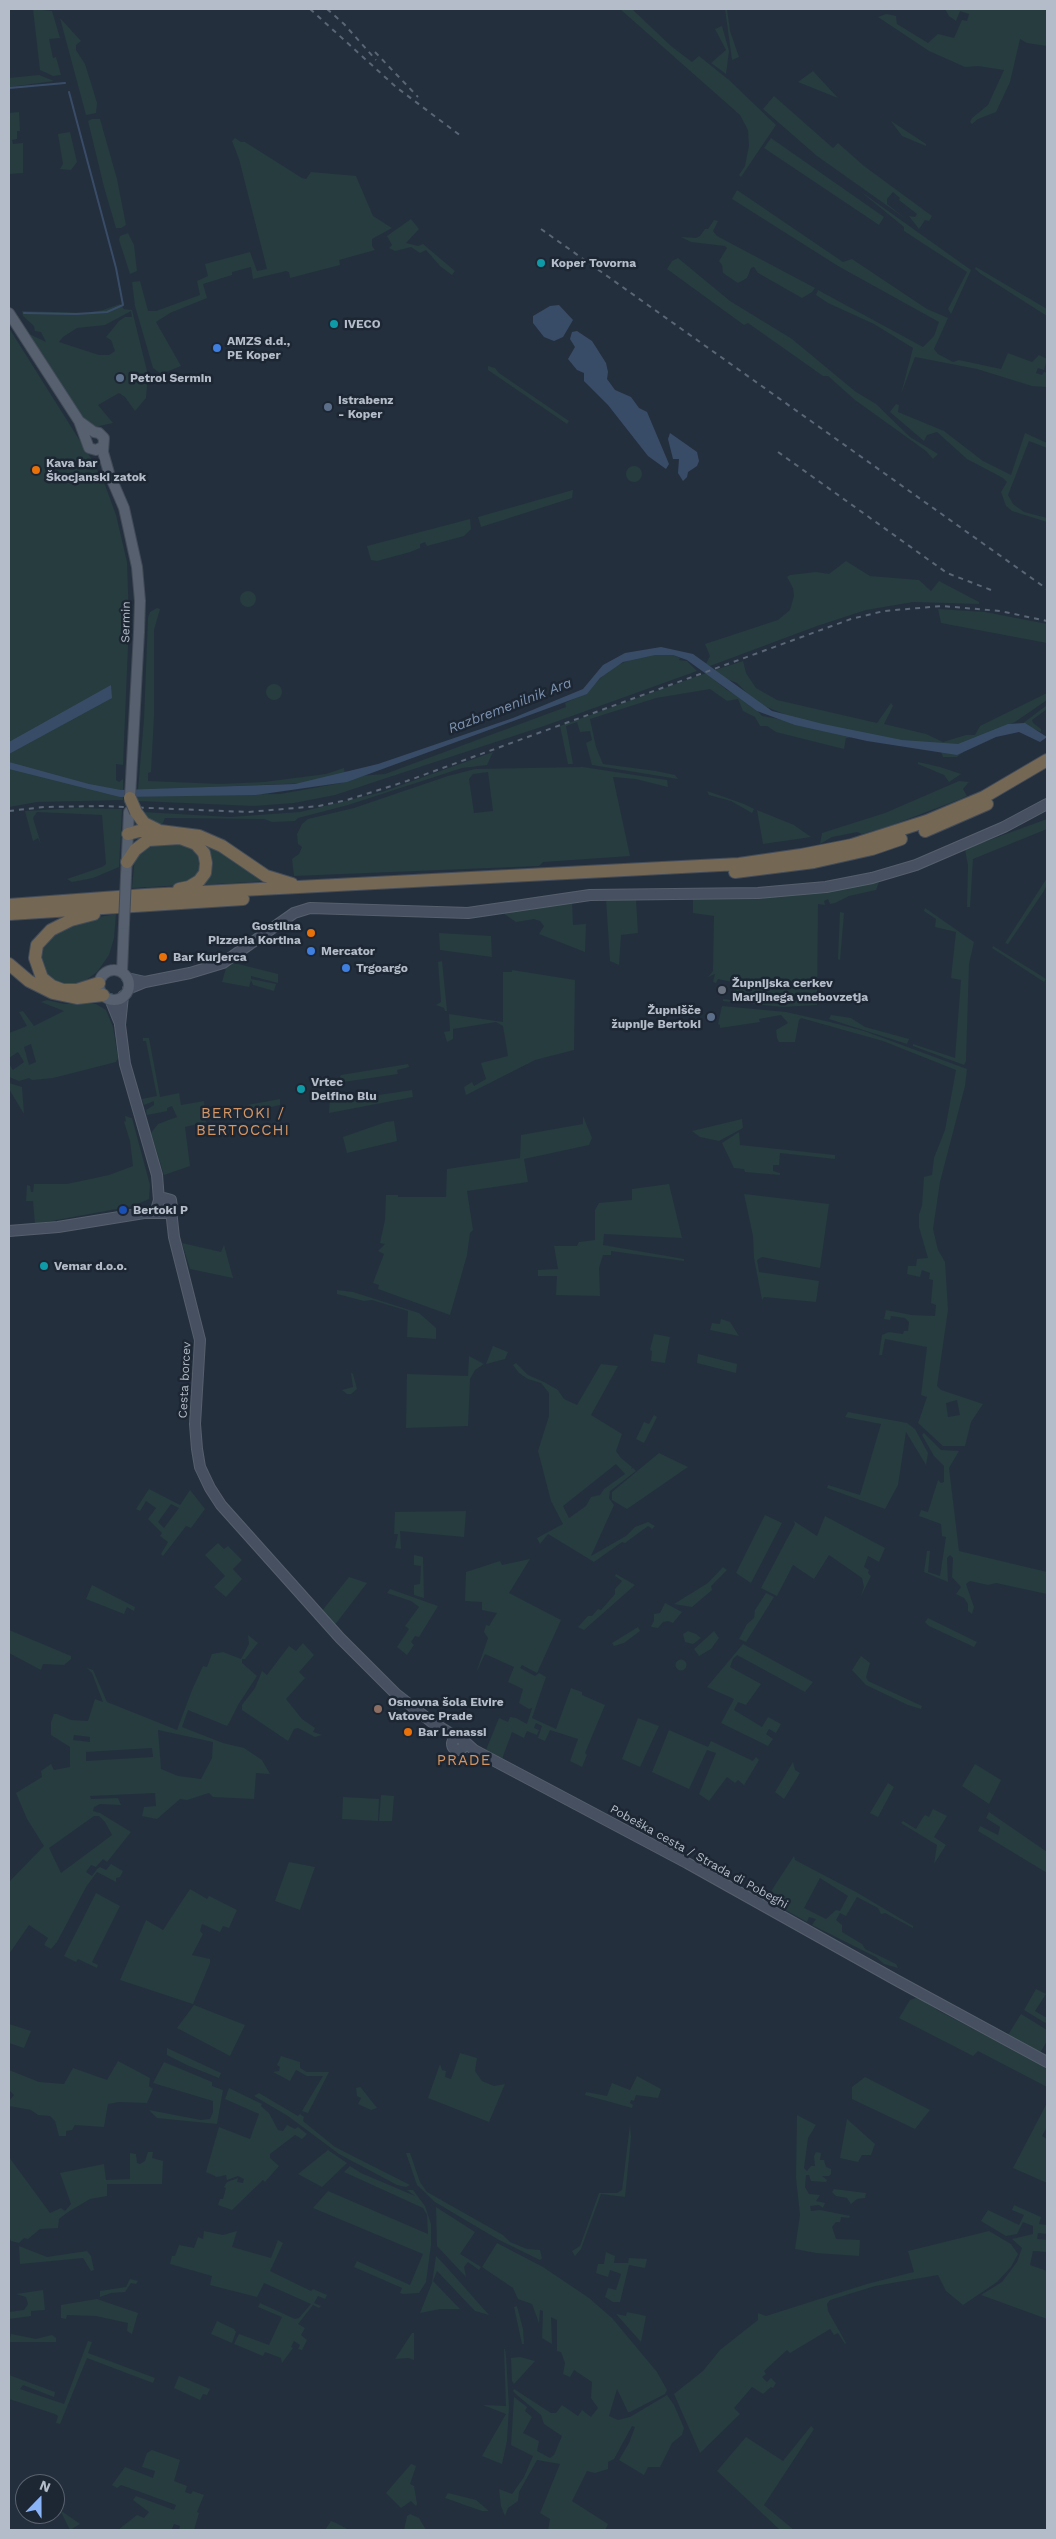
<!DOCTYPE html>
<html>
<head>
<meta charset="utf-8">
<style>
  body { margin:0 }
  #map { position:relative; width:1056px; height:2539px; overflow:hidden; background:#242f3e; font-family:"Work Sans",sans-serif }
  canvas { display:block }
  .frame { position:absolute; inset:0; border:10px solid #b4bcc9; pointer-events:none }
  .north { position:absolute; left:15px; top:2474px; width:50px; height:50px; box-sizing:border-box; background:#1d2633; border:1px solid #59626f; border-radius:50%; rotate:22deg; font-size:14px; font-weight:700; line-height:20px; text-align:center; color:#b4bcc9 }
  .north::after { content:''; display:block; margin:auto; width:18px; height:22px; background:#8ab4f8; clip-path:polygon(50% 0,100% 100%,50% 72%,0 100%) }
</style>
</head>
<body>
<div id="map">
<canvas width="1056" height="2539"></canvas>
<div class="frame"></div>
<div class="north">N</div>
</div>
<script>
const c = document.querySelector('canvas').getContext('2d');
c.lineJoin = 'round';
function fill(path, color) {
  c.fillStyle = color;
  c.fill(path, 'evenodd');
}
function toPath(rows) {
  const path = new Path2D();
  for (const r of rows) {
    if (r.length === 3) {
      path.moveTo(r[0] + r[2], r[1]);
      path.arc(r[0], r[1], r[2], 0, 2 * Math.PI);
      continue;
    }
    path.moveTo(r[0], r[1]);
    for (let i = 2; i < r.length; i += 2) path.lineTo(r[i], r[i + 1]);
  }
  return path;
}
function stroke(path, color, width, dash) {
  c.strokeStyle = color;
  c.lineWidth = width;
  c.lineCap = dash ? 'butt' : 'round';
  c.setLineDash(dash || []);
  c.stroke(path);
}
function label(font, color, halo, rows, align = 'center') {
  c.font = font + ' "Work Sans",sans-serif';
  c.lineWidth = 5;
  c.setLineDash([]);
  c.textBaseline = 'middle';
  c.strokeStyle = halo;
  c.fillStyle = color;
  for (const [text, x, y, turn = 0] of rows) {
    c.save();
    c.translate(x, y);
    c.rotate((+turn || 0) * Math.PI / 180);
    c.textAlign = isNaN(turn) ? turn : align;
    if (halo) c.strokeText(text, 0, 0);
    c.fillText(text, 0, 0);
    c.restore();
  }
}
fill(toPath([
  [33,9,52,11,60,38,49,39,53,58,56,57,61,75,53,76,40,70],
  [620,9,632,9,671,46,692,62,699,56,729,80,776,125,741,177,739,175,745,166,749,146,748,130,740,115],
  [725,9,727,9,730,31,739,57,732,60],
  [945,9,1047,9,1047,46,1027,43,1020,39,1010,82,996,112,978,119,972,124,970,122,972,118,988,105,1004,70,978,66,965,67,929,51,878,17,886,14,896,16,897,24,928,43,938,34,954,38,962,20,967,21,969,14,960,11,956,21,949,16],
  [60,18,81,41,76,45,76,50,85,64,91,83,97,103,96,113,86,115],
  [722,26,729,51,726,74,711,63,726,50,715,29],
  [813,71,838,98,798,82],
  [39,75,54,81,9,87,9,78],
  [774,96,833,148,838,143,864,166,932,216,929,221,925,220,919,229,909,216,915,217,917,214,899,200,900,198,893,192,887,199,887,204,906,219,817,156,763,109],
  [19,112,20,131,17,131,17,139,12,140,13,144,23,143,23,173,9,174,9,113],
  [92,119,100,119,117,179,126,225,121,228,116,228,104,187,88,121],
  [891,121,926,144,926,146,902,136],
  [70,132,77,162,71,170,60,169,63,164,58,134],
  [235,138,241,142,245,142,302,178,306,179,311,172,356,176,373,216,392,228,372,239,372,246,375,250,339,260,340,265,290,278,289,272,286,271,253,279,251,267,232,272,232,275,203,284,207,298,170,313,156,322,181,366,161,374,153,368,135,306,132,282,140,281,148,311,156,311,200,295,197,281,208,276,205,264,250,252,257,271,267,269,239,159,232,141],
  [771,138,884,217,879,225,764,148],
  [737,190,843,262,852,259,927,309,948,318,934,349,938,354,953,362,959,360,1001,369,1008,353,1032,362,1039,355,1047,359,1044,370,1038,368,1036,373,1042,375,1044,372,1047,373,1047,387,1032,386,977,369,915,357,901,394,913,348,874,324,828,303,816,295,818,290,923,347,934,336,939,322,838,266,732,199],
  [860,191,971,270,951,314,948,309,967,272,904,231,904,227],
  [411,219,419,229,406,243,418,246,423,244,455,271,452,275,440,266,426,250,420,253,411,247,395,251,389,248,392,245,387,236],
  [714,220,718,221,713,231,717,236,815,288,812,292,802,298,758,273,754,267,751,268,747,278,738,283,723,273,722,265,719,261,727,248,725,246,691,242,681,237,696,238,700,236,705,229,708,229],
  [128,233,134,245,137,271,130,274,119,240,120,236],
  [678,258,730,301,792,339,856,392,876,404,910,437,938,454,933,459,926,451,855,400,828,376,823,376,748,323,744,325,667,269,672,261],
  [976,267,1047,309,1047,316,981,274,975,269],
  [120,304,124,309,132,310,148,375,146,398,135,411,125,397,119,393,98,405,113,423,90,428,25,332,46,342,41,332,35,331,34,326,23,316,22,311,86,313,103,310],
  [131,311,132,317,125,317,119,321,106,337,111,340,115,351,109,355,99,355,59,342,63,337,77,328,105,325],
  [9,328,92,460,105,485,116,515,127,562,129,622,123,765,116,764,116,780,119,782,123,779,123,800,37,802,9,807],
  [488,366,495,368,499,373,569,421,567,424,488,370],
  [896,404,899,405,898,412,944,431,983,461,1011,475,1025,433,1047,443,1047,448,1029,441,1008,495,1013,504,1024,512,1047,518,1047,522,1012,511,1006,506,1001,492,1007,482,1003,478,967,459,937,432,927,435,924,441,890,412],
  [634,474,8],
  [573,490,572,498,481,527,478,517],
  [470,519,471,529,464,536,427,546,425,542,420,544,420,548,410,552,377,561,371,560,367,546],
  [846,561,870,576,919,580,931,591,939,581,979,602,979,604,913,602,866,610,817,626,710,666,706,664,710,656,705,644,778,620,790,610,794,596,793,588,787,577,790,575,816,572,829,574],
  [248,599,8],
  [157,608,160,609,154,630,154,716,151,772,148,773,148,781,221,784,264,782,326,774,344,768,345,775,309,783,138,790,144,719,148,618,150,612],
  [938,609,985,612,1042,623,1047,624,1047,643,941,623],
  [657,653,671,654,680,658,679,660,687,661,697,671,544,726,335,795,294,803,254,806,138,801,137,795,280,794,341,783,358,776,385,774,566,707,565,703,584,694,611,668,636,657],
  [743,661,746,673,756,688,777,700,877,723,891,703,893,706,884,724,926,734,943,742,966,735,975,735,980,726,1047,693,1047,700,1015,722,983,736,957,757,943,757,941,752,858,736,846,738,844,749,776,732,767,726,760,726,755,717,743,711,738,699,727,701,710,689,656,698,590,719,596,747,603,764,656,771,675,775,678,779,592,765,586,743,592,740,590,731,580,732,577,722,566,726,573,764,568,764,560,726,706,673,727,690,750,702,762,716,790,721,791,717,757,703,737,683,724,678,715,670],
  [274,692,8],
  [1047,705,1047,709,1032,720,1033,723,1041,729,1041,732,1022,724],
  [493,752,487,765,462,768,348,805,298,818,295,821,272,822,264,819,165,818,161,827,148,820,143,812,230,817,300,812,382,792],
  [918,762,940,767,961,774,949,782,944,775,918,764],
  [583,767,667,780,668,787,636,779,613,777,630,856,543,862,539,866,294,876,292,859,299,854,302,847,298,844,297,834,302,824,308,819,354,808,448,776,475,769],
  [488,772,493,811,474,813,469,779,473,774],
  [959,781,969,782,963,789,967,796,958,800,892,825,862,834,857,832,832,837,820,844,822,833,885,813],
  [707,791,744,804,754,809,752,813,731,801,709,795],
  [77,808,122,809,119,867,93,878,72,882,67,879,102,867,106,864,102,815,37,812,33,818,41,844,38,838,33,841,25,811],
  [757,810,794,825,811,837,763,844],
  [1047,819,1047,829,973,859,970,907,967,907,968,866,965,849],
  [202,840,267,881,199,885],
  [148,844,189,844,201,857,199,875,184,885,132,888,135,856],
  [1047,878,1047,885,1042,894,1008,944,1005,943],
  [879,882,876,890,849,896,835,903,830,904,828,899,824,901,825,905,818,904,817,1005,783,1007,723,1001,723,999,732,1000,734,987,732,982,718,979,716,983,713,982,715,974,708,977,713,971,714,916,693,913,693,898,792,896],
  [606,899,636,899,638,933,621,935,619,965,610,961],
  [572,901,573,925,586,924,585,952,539,934,544,926,540,921,534,919,516,922,503,913],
  [925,908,974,942,969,964,966,1061,964,1065,913,1046,913,1044,955,1058,961,980,951,978,956,932,935,927,936,919,924,911],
  [840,912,844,913,840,960,838,959],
  [116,914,114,938,109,955,97,972,82,983,82,986,52,983,38,962,43,941,77,921],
  [439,933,491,936,492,957,440,950],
  [993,946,1035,972,1046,979,1044,982,992,948],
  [442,961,447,1011,445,1011,444,1008,436,1005,441,1002,438,962],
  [234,963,278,974,278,983,251,976,251,979,276,984,274,991,253,985,251,980,249,987,222,982,226,968],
  [512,970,575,980,574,1050,535,1060,466,1095,464,1087,472,1082,474,1086,486,1079,481,1063,508,1056,503,1026,496,1022,453,1029,453,1039,447,1042,444,1032,450,1031,449,1014,503,1022,503,972,512,972],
  [47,1000,64,1004,96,1004,106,1010,113,1027,118,1058,116,1062,53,1078,32,1080,29,1078,19,1081,9,1077,9,1064,13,1070,24,1062,18,1052,9,1058,9,1033,27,1026,19,1012,23,1011,34,1026,64,1011,41,1002],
  [31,1044,36,1062,29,1065,24,1047],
  [722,1006,786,1012,830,1022,864,1031,967,1069,965,1086,940,1182,933,1229,938,1250,945,1262,948,1310,937,1386,941,1390,983,1404,971,1422,965,1446,943,1446,918,1423,927,1397,921,1395,927,1347,885,1339,882,1355,879,1355,882,1335,889,1332,903,1334,904,1331,908,1331,909,1322,905,1318,891,1316,890,1320,884,1319,886,1310,911,1315,935,1316,936,1305,931,1303,933,1280,929,1279,930,1273,922,1270,920,1277,907,1274,908,1266,916,1266,917,1259,928,1258,919,1227,919,1214,922,1206,924,1177,932,1175,934,1158,945,1130,956,1070,883,1041,801,1018,799,1020,795,1042,779,1042,777,1038,776,1030,788,1023,781,1015,759,1019,760,1022,720,1028,720,1025,718,1024],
  [957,1400,960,1415,948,1417,946,1403],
  [831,1015,851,1018,865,1027,909,1039,907,1044,829,1019],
  [143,1038,149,1038,160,1097,179,1093,181,1105,204,1101,206,1122,185,1127,190,1166,164,1175,151,1133,158,1124,177,1117,172,1106,167,1108,167,1111,147,1115,146,1110,154,1105,154,1101,144,1105,142,1099,157,1096,146,1041,143,1041],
  [408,1064,409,1067,397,1070,398,1074,336,1083,341,1075],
  [9,1083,22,1087,24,1114,9,1089],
  [412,1090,413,1097,329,1113,330,1097,365,1097],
  [280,1099,280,1105,249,1112,247,1108,247,1105],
  [125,1116,132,1118,150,1185,149,1199,133,1206,35,1224,33,1201,26,1201,27,1185,30,1186,31,1192,33,1192,34,1184,67,1184,109,1175,133,1166,130,1141,124,1122,126,1121],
  [583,1116,592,1138,589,1145,524,1159,528,1182,467,1191,473,1230,470,1233,467,1255,450,1315,378,1289,379,1285,373,1283,384,1254,378,1251,385,1244,380,1243,385,1220,386,1195,398,1195,398,1197,446,1197,447,1169,520,1158,521,1135,583,1124],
  [742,1119,743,1128,719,1141,700,1137,692,1131],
  [394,1121,397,1141,347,1153,343,1137,386,1122],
  [739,1132,740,1145,835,1155,835,1159,780,1153,779,1165,773,1165,773,1171,780,1173,780,1175,745,1172,744,1169,734,1168,722,1143],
  [669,1184,682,1238,604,1234,603,1245,684,1259,684,1261,611,1251,611,1255,603,1255,599,1268,600,1296,556,1295,557,1276,538,1276,538,1270,558,1269,554,1246,577,1246,579,1242,595,1240,595,1210,599,1203,632,1200,632,1189],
  [744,1194,829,1204,820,1268,762,1257,757,1260,759,1272,819,1281,816,1302,764,1297,762,1300,754,1258,753,1236],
  [182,1243,221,1252,224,1245,233,1278,190,1269],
  [337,1290,353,1292,419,1313,436,1328,436,1339,407,1337,408,1311,372,1300,364,1301,337,1294],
  [721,1319,730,1322,739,1336,710,1330,712,1323,720,1324],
  [654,1334,670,1337,665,1363,651,1361,652,1351,650,1350],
  [493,1346,508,1352,505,1359,486,1364],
  [698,1354,737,1364,736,1373,697,1363],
  [469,1356,484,1364,475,1370,470,1379,468,1426,406,1428,407,1374,468,1376],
  [516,1363,528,1375,544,1382,558,1390,564,1399,577,1405,601,1364,618,1366,591,1415,622,1434,616,1451,621,1458,632,1467,631,1469,633,1468,636,1471,610,1491,609,1498,614,1505,591,1556,626,1536,635,1527,648,1522,655,1526,652,1529,648,1526,625,1543,622,1542,594,1562,548,1534,540,1544,537,1538,563,1524,551,1501,538,1451,549,1416,549,1393,541,1383,528,1379,519,1373,513,1365],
  [616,1464,625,1474,604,1489,600,1495,591,1497,586,1506,569,1518,563,1506],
  [351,1373,353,1374,357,1389,351,1394,347,1394,342,1390,353,1387],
  [848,1412,907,1423,915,1429,928,1453,926,1465,906,1432,898,1485,885,1509,827,1488,828,1485,860,1495,881,1424,845,1417],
  [654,1415,657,1417,644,1443,636,1439,644,1422,649,1424],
  [924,1433,941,1450,959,1451,949,1468,959,1551,1047,1572,1047,1594,996,1583,988,1585,970,1581,966,1584,974,1607,972,1614,968,1611,968,1604,964,1598,956,1594,961,1587,952,1577,953,1558,950,1555,947,1558,948,1582,924,1572,927,1551,930,1551,928,1572,940,1576,946,1537,942,1536,941,1524,919,1516,921,1510,928,1512,938,1480,941,1483,944,1482,944,1466,934,1456,922,1435],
  [659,1453,688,1467,627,1509,612,1500,612,1492],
  [149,1489,180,1505,190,1490,205,1509,191,1528,186,1526,163,1556,161,1554,168,1542,160,1536,162,1533,148,1519,156,1508,146,1501,140,1511,136,1509],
  [171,1504,179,1508,164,1528,158,1522],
  [466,1511,464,1537,400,1531,401,1549,395,1548,398,1534,394,1534,395,1512],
  [765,1515,782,1523,751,1583,736,1573],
  [825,1516,885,1548,879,1562,868,1556,864,1567,869,1570,868,1573,871,1576,861,1596,864,1587,862,1578,829,1555,814,1579,793,1565,777,1596,761,1588,795,1524,794,1521,817,1536],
  [218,1543,224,1549,228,1546,242,1560,233,1569,242,1579,226,1597,214,1587,225,1576,205,1555],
  [414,1555,423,1557,424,1598,414,1595,414,1585,420,1584,421,1566,414,1565],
  [530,1559,509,1593,561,1620,537,1673,522,1665,520,1668,535,1676,539,1673,546,1677,532,1718,556,1729,571,1688,582,1692,582,1695,605,1705,585,1753,587,1755,582,1767,570,1761,578,1739,550,1730,545,1741,538,1738,542,1726,536,1723,534,1728,539,1730,537,1735,527,1731,524,1738,512,1732,502,1759,486,1750,499,1718,508,1722,510,1717,516,1718,527,1724,532,1708,529,1709,519,1703,523,1689,508,1682,514,1667,485,1654,476,1673,488,1638,484,1632,486,1625,489,1626,497,1613,482,1610,482,1602,465,1601,466,1572,500,1561,502,1565],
  [723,1567,727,1570,711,1586,712,1590,692,1607,674,1604,708,1583],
  [616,1574,635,1585,584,1630,578,1627,588,1616,592,1616,598,1609,601,1610,615,1594,615,1589,622,1581,615,1576],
  [349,1577,367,1583,334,1626,321,1612],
  [92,1585,135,1607,134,1611,127,1607,124,1614,86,1599],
  [390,1589,438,1606,419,1637,415,1636,411,1642,414,1645,407,1655,397,1647,409,1629,405,1626,419,1607,411,1601,387,1593],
  [766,1593,774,1597,746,1642,739,1639,747,1624,754,1618,755,1610],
  [665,1603,682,1612,673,1623,668,1621,663,1622,658,1628,652,1627,651,1626,654,1621,654,1614,660,1613],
  [928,1618,977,1642,974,1647,929,1626,925,1622],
  [638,1627,640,1631,624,1643,614,1646,612,1643],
  [9,1630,71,1656,71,1659,64,1665,43,1664,41,1670,9,1653],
  [688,1631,696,1634,701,1638,693,1644,685,1642,683,1634],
  [714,1631,719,1638,711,1649,699,1656,694,1649],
  [248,1635,258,1643,245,1659,242,1659,242,1663,257,1676,238,1705,229,1723,227,1726,188,1710,182,1727,223,1743,244,1748,262,1760,270,1774,256,1773,254,1799,213,1797,209,1793,187,1800,180,1799,157,1819,142,1816,144,1807,156,1806,155,1793,90,1796,91,1799,118,1798,121,1805,100,1804,94,1807,93,1811,100,1813,131,1832,107,1862,103,1859,96,1867,91,1865,86,1872,92,1876,97,1869,100,1867,106,1870,111,1864,123,1871,120,1877,116,1878,116,1882,97,1872,86,1887,57,1942,51,1949,44,1945,48,1938,29,1925,9,1954,9,1882,44,1846,27,1819,16,1793,42,1777,41,1771,51,1764,54,1770,70,1767,70,1747,51,1735,51,1722,54,1714,57,1714,71,1720,88,1721,95,1699,103,1702,92,1673,87,1668,93,1670,107,1702,177,1730,192,1690,203,1666,207,1667,212,1654,223,1652,241,1659,249,1644],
  [158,1730,213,1742,212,1758,201,1779,178,1776,161,1769],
  [74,1735,90,1737,90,1742,73,1740],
  [152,1748,153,1757,86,1761,86,1752],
  [94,1816,99,1816,105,1822,112,1835,61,1873,49,1848],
  [303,1643,314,1655,299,1672,305,1678,286,1699,302,1719,315,1728,313,1732,322,1735,315,1737,298,1728,294,1729,288,1741,242,1710,242,1705,255,1688,262,1671,267,1675,289,1646,296,1651],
  [743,1644,813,1682,805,1692,737,1655,733,1659,730,1667,761,1684,746,1705,738,1702,734,1710,762,1727,768,1717,781,1724,776,1733,769,1729,766,1734,773,1739,768,1746,721,1723,734,1699,707,1687],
  [861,1656,870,1663,866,1677,868,1681,922,1706,921,1709,908,1705,866,1685,852,1670],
  [681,1665,5.5],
  [638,1718,659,1726,640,1767,622,1759],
  [669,1730,708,1747,711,1741,753,1761,756,1757,759,1760,744,1785,738,1780,735,1783,727,1777,709,1801,699,1794,716,1753,707,1750,689,1789,652,1772],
  [793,1762,795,1770,800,1773,784,1799,775,1792],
  [975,1764,1001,1780,989,1804,962,1786],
  [888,1783,894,1787,878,1817,870,1813],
  [381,1795,394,1796,392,1821,379,1821],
  [343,1797,379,1799,378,1821,342,1819],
  [933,1809,947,1816,934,1837,946,1845,934,1864,937,1845,901,1823,903,1821,916,1829,922,1819,925,1815,929,1817],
  [989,1812,1047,1852,1047,1873,978,1831,980,1826,998,1835,1000,1827,986,1818],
  [794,1856,795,1860,856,1892,913,1926,913,1928,885,1913,881,1914,878,1908,857,1897,846,1916,840,1913,836,1920,842,1925,842,1932,862,1944,865,1949,896,1964,898,1968,884,1964,876,1957,812,1925,816,1919,809,1917,807,1922,766,1899],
  [820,1878,848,1896,840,1911,836,1910,826,1919,804,1908],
  [289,1862,315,1867,300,1910,275,1901],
  [190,1889,207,1899,209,1896,237,1910,229,1928,223,1926,220,1932,202,1924,200,1931,203,1934,192,1955,210,1959,210,1963,193,2004,120,1980,146,1920,163,1930],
  [96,1893,120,1906,92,1962,98,1965,97,1968,78,1959,76,1962,64,1956],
  [1036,1989,1046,1994,1035,2011,1047,2018,1047,2024,1024,2010],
  [919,1997,939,2011,1047,2067,1047,2087,978,2051,973,2056,899,2018,910,2000],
  [194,2005,245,2025,230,2056,177,2028],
  [1021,2014,1047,2030,1047,2041,1040,2053,1008,2035],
  [9,2024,31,2031,24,2048,9,2043],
  [167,2048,221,2073,219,2078,189,2066,167,2055],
  [460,2053,477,2058,475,2071,482,2081,494,2086,505,2084,489,2122,428,2098,440,2064,442,2070,446,2071,445,2077,451,2079],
  [281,2056,300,2062,300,2068,307,2072,329,2072,308,2113,302,2111,323,2076,307,2076,296,2070,290,2081,273,2072,279,2071,280,2067,277,2065],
  [118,2061,150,2078,149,2086,153,2089,147,2103,119,2102,108,2104,104,2127,75,2125,72,2130,66,2131,66,2136,59,2136,55,2121,50,2116,38,2115,31,2110,9,2106,9,2101,14,2095,9,2090,9,2070,39,2082,64,2084,73,2068,107,2080],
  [164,2062,212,2082,212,2086,223,2090,217,2124,157,2118,149,2110,201,2120,210,2119,213,2112,213,2101,153,2083],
  [637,2076,661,2089,658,2098,636,2095,634,2101,631,2100,630,2103,633,2105,632,2108,585,2095,586,2092,607,2096,612,2083,630,2090],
  [865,2077,930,2110,915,2129,852,2099,852,2087],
  [360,2087,362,2089,377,2108,371,2110,358,2104,361,2098,357,2096,356,2088],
  [229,2088,262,2104,261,2106,269,2113,278,2130,283,2131,287,2125,295,2129,298,2127,307,2134,302,2139,295,2135,270,2154,270,2158,279,2166,265,2182,263,2180,232,2210,218,2205,220,2199,223,2199,226,2188,224,2187,227,2182,238,2178,237,2182,243,2183,244,2179,238,2176,227,2180,226,2175,217,2177,206,2172,219,2127,250,2139,259,2114,225,2099],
  [259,2093,298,2116,300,2114,304,2117,303,2121,335,2147,410,2185,406,2187,397,2185,339,2154,288,2116,254,2096],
  [1047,2103,1047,2127,1042,2136,1047,2139,1047,2183,1013,2168],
  [797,2115,816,2125,808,2138,804,2168,807,2171,811,2166,815,2166,814,2156,816,2152,821,2153,820,2160,824,2160,826,2167,831,2169,831,2174,829,2176,822,2176,827,2180,826,2182,811,2181,809,2175,806,2175,805,2187,809,2194,820,2195,816,2201,825,2203,823,2208,819,2205,810,2206,811,2211,820,2210,850,2216,849,2218,841,2217,840,2222,836,2222,832,2227,836,2239,860,2240,859,2256,816,2253,795,2249,800,2215,796,2178],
  [847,2119,875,2144,871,2155,862,2155,858,2162,840,2158],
  [630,2125,631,2137,625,2197,601,2194,581,2249,575,2256,572,2251,580,2246,599,2193,617,2193,622,2190],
  [328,2150,347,2163,322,2187,298,2174],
  [148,2152,153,2152,152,2158,163,2161,162,2184,107,2184,107,2196,90,2199,68,2212,59,2219,58,2228,40,2229,28,2239,24,2238,19,2243,11,2241,9,2237,9,2157,50,2213,61,2208,65,2211,71,2204,60,2173,104,2164,106,2180,130,2179,130,2153,136,2154,137,2163,140,2164,145,2161],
  [406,2153,410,2153,420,2182,427,2192,503,2235,510,2242,527,2249,540,2250,542,2258,540,2260,499,2240,435,2202,417,2185],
  [350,2166,361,2173,415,2196,407,2190,413,2190,425,2206,431,2224,431,2245,426,2282,419,2293,403,2294,400,2293,402,2288,354,2267,357,2261,410,2285,423,2254,313,2208,328,2191,428,2234,427,2215,423,2208,344,2172],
  [834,2189,866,2193,865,2198,857,2199,851,2204,847,2198,836,2196,832,2192],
  [1014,2205,1041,2217,1039,2224,1047,2225,1047,2234,1038,2233,1037,2239,1047,2240,1047,2252,1033,2251,1030,2265,1047,2271,1047,2319,981,2295,1002,2282,1017,2262,1022,2248,1012,2239,1033,2234,1033,2226,1023,2222,1017,2234,1006,2236,981,2221,988,2210,1019,2225,1024,2215,1012,2210],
  [436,2207,475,2232,460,2254,481,2267,479,2270,468,2262,464,2267,466,2277,437,2246],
  [204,2231,223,2235,237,2231,232,2247,271,2258,278,2240,283,2243,270,2271,311,2291,313,2289,327,2295,325,2299,318,2296,314,2303,321,2306,319,2308,313,2305,298,2324,305,2328,301,2335,307,2340,302,2350,298,2349,300,2345,294,2341,291,2347,293,2348,282,2363,281,2358,265,2352,263,2356,234,2344,239,2334,269,2345,282,2317,258,2307,260,2303,295,2319,299,2318,311,2304,264,2283,257,2297,210,2285,212,2276,170,2264,172,2256,175,2256,179,2245,194,2248,198,2237,203,2239],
  [989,2231,1011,2244,1018,2254,1011,2267,997,2282,963,2305,946,2291,938,2275,875,2286,830,2300,827,2304,828,2311,846,2343,845,2344,838,2333,834,2335,830,2329,790,2353,787,2350,764,2371,766,2374,762,2377,767,2382,771,2378,776,2383,773,2388,771,2387,763,2394,752,2387,734,2408,740,2414,700,2453,674,2394,703,2371,720,2350,758,2320,758,2313,766,2316,867,2284,914,2272,908,2251],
  [497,2243,543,2267,589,2298,612,2318,657,2372,667,2390,665,2394,630,2412,628,2412,617,2389,609,2416,618,2420,630,2417,667,2395,674,2405,684,2428,682,2435,672,2443,660,2467,648,2467,644,2475,619,2460,629,2443,635,2427,632,2426,614,2459,608,2462,608,2469,595,2473,587,2471,572,2501,608,2524,605,2530,548,2530,550,2519,540,2513,560,2464,537,2460,519,2492,518,2501,508,2508,505,2516,501,2506,499,2489,512,2494,524,2477,533,2456,511,2445,514,2397,527,2407,525,2411,532,2417,523,2433,539,2441,537,2451,550,2458,554,2455,562,2436,544,2424,541,2415,518,2396,513,2391,514,2389,551,2413,556,2413,562,2405,578,2416,582,2410,591,2417,598,2408,591,2398,592,2382,574,2370,570,2377,563,2374,565,2363,561,2352,557,2351,557,2320,551,2317,552,2344,542,2338,543,2311,540,2310,539,2323,532,2304,518,2299,513,2288,482,2267],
  [19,2246,47,2257,87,2251,91,2256,94,2270,91,2271,83,2258,20,2264],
  [606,2252,615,2256,614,2263,628,2263,629,2258,647,2259,645,2268,629,2265,620,2302,613,2302,605,2297,608,2288,616,2290,621,2274,610,2270,608,2277,596,2273,598,2264,604,2264],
  [436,2256,442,2262,489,2315,475,2311,437,2271,433,2281,460,2309,440,2309,420,2313,432,2283],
  [130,2279,138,2281,136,2284,131,2283,125,2292,111,2293,100,2297,100,2291,126,2287],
  [43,2290,45,2310,31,2311,31,2316,9,2319,9,2312,24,2310,28,2304,26,2297,16,2294],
  [97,2299,138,2313,132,2334,127,2331,128,2323,96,2316,67,2315,66,2319,61,2318,61,2305],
  [517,2306,523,2329,524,2344,522,2344,514,2307],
  [627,2312,646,2316,641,2342,616,2314,626,2316],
  [217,2321,234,2329,236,2332,232,2343,211,2334],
  [412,2333,414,2333,414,2360,408,2358,395,2359],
  [11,2334,36,2339,52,2335,56,2338,56,2342,9,2342],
  [88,2341,92,2342,88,2353,155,2378,153,2383,87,2358,60,2424,56,2423,58,2416,55,2414,9,2399,9,2375,55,2392,54,2397,23,2385,20,2389,64,2404],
  [504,2349,505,2349,506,2356,509,2407,507,2441,502,2464,482,2456,506,2414,483,2405,506,2406],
  [520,2357,535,2361,514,2384,512,2381,511,2358],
  [179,2376,210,2389,207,2395,203,2394,200,2400,174,2388],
  [811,2426,814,2429,764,2505,794,2530,780,2530,717,2471,746,2437,783,2461],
  [152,2450,180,2460,174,2481,187,2486,185,2492,191,2494,193,2491,204,2495,197,2512,199,2513,194,2530,179,2530,180,2526,174,2524,172,2529,177,2530,118,2530,137,2515,144,2518,149,2512,133,2500,136,2496,174,2510,176,2505,121,2485,117,2488,112,2485,125,2467,153,2478,155,2471,142,2467,147,2453],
  [411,2464,416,2466,410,2484,414,2486,417,2504,416,2506,411,2501,401,2508,386,2493],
  [448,2493,476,2500,489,2511,482,2511,445,2498],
  [60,2510,73,2519,80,2524,70,2530],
  [410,2514,419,2518,426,2530,404,2530,407,2516],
  [331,2521,336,2523,349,2530,325,2530]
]), '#263c3f');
fill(toPath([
  [559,305,573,320,563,337,554,341,544,337,533,323,533,316,550,306],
  [577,331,592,341,606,363,608,372,607,379,615,390,631,397,639,408,647,412,669,464,666,469,648,456,608,405,584,381,584,373,577,370,568,359,575,347,570,339,572,332],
  [670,433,697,452,699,461,697,466,688,472,687,477,683,481,678,473,679,459,673,459,668,439],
  [661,647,693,654,772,711,823,724,902,740,958,744,1008,724,1025,723,1047,737,1040,742,1019,732,996,737,957,755,867,741,795,725,757,711,687,660,673,655,655,655,623,662,600,678,587,694,347,782,256,795,120,797,9,769,9,762,89,784,121,790,295,784,378,764,513,718,583,689,603,665,625,653],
  [111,685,112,698,9,754,9,742]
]), '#394c67');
stroke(toPath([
  [9,88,65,83],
  [24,313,76,314,107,312,123,305,116,268,69,92]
]), '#394c67', 2);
const secondary = toPath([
  [127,978,145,982],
  [128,989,145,982,190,973,223,963,294,913,310,908,468,913,590,895,758,893,826,887,872,878,916,865,1004,827,1047,804],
  [123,996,120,1025,125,1064,157,1175,159,1200],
  [110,999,119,1021],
  [171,1210,174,1237,200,1340,195,1424,197,1449,200,1467,210,1488,221,1505,340,1638,396,1694,433,1723,458,1738],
  [9,1231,58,1227,144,1213,167,1213,172,1208,171,1200,164,1198,159,1200,157,1207,160,1211],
  [458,1744,6],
  [464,1741,474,1750,687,1863,896,1980,1047,2062]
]);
const primary = toPath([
  [9,313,79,421,89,448,96,450,102,447],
  [79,421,94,432,99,433,104,438,103,452,109,473,124,508,137,567,140,601,139,632,130,798],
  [126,876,129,812],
  [114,985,15],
  [122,972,124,924]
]);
const highway = toPath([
  [136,812,144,823,158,830],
  [925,831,987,804],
  [128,834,139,831,160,831,199,836,222,846,266,876,292,884],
  [127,862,135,850,148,840,180,838,196,844,204,853,206,863,205,873,199,881,189,887,179,889],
  [735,872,814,862,872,849,901,839],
  [9,905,145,895,739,864,801,855,852,845,927,821,984,797,1047,760],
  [9,914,243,899],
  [94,914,71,920,51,930,37,945,35,958,42,978,52,986,63,990,77,990,99,983],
  [9,964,29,981,53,993,77,998,103,995]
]);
stroke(secondary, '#565f6c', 12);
stroke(primary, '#414a57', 12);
stroke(highway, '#434c59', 14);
stroke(secondary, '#465061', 10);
stroke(primary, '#56606e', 10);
stroke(highway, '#746855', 12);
stroke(toPath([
  [310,9,396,87,461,136],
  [327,9,344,24,376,60],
  [375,52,418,97],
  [541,229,1047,589],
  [778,452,947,573,991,590],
  [9,811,44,807,102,806,248,812,319,806,347,800,407,781,851,619,884,611,942,606,1000,611,1047,621]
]), '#5a6575', 2, [5, 5]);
const primaryBridge = toPath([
  [124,924,126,876]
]);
const highwayBridge = toPath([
  [130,798,136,812]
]);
stroke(primaryBridge, '#414a57', 12, []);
stroke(highwayBridge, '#434c59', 14, []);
stroke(primaryBridge, '#56606e', 10);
stroke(highwayBridge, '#746855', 12);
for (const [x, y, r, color] of [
  [541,263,5,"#0f9aa8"],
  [334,324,5,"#0f9aa8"],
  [217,348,5,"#3f7fe0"],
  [120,378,5,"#5c6f8a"],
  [328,407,5,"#5c6f8a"],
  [36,470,5,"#e8710a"],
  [311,933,5,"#e8710a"],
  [311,951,5,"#3f7fe0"],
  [163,957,5,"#e8710a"],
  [346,968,5,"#3f7fe0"],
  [722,990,5,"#6b7280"],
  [711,1017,5,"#5c6f8a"],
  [301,1089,5,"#0f9aa8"],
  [123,1210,5,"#1a4fb4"],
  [44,1266,5,"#0f9aa8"],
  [378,1709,5,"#8d6e63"],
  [408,1732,5,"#e8710a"]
]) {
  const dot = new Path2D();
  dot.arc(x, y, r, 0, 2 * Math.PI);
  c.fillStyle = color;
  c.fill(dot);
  stroke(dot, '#1d2633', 2);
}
label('bold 12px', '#b4bcc9', '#1d2633', [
  ["Koper Tovorna",551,263],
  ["IVECO",344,324],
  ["AMZS d.d.,",227,341],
  ["PE Koper",227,355],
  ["Petrol Sermin",130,378],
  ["Istrabenz",338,400],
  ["- Koper",338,414],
  ["Kava bar",46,463],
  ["Škocjanski zatok",46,477],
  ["Gostilna",301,926,"right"],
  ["Pizzeria Kortina",301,940,"right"],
  ["Mercator",321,951],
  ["Bar Kurjerca",173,957],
  ["Trgoargo",356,968],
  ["Župnijska cerkev",732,983],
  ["Marijinega vnebovzetja",732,997],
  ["Župnišče",701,1010,"right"],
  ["župnije Bertoki",701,1024,"right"],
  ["Vrtec",311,1082],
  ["Delfino Blu",311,1096],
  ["Bertoki P",133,1210],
  ["Vemar d.o.o.",54,1266],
  ["Osnovna šola Elvire",388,1702],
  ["Vatovec Prade",388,1716],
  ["Bar Lenassi",418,1732]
], 'left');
label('12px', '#b4bcc9', '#1d2633', [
  ["Sermin",126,622,-89],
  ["Cesta borcev",185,1380,-87],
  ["Pobeška cesta / Strada di Pobeghi",699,1857,29]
]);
label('italic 14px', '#7c92b1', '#1d2633', [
  ["Razbremenilnik Ara",510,706,-21]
]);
c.letterSpacing = '1px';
label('15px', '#d59563', '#1d2633', [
  ["BERTOKI /",243,1114],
  ["BERTOCCHI",243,1131],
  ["PRADE",464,1761]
]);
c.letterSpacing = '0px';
</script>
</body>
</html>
